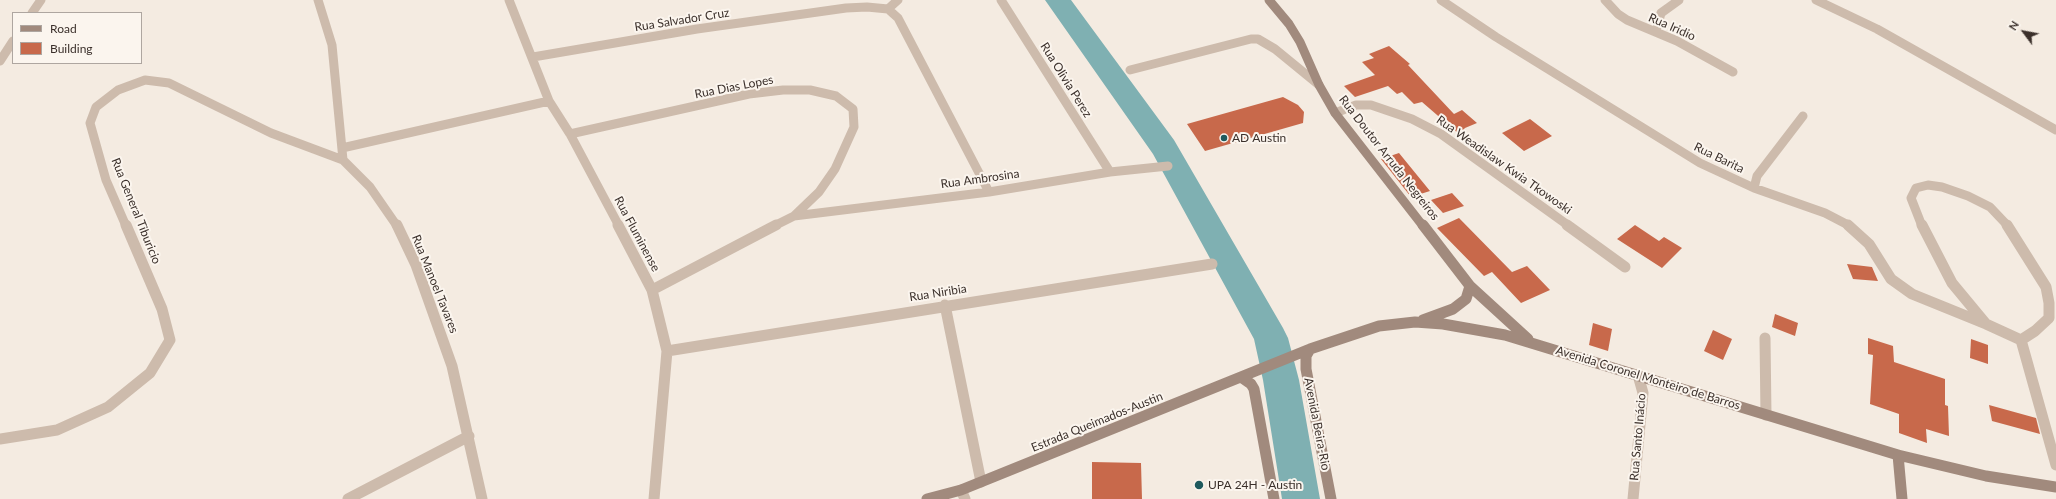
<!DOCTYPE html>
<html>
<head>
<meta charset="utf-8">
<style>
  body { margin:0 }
  #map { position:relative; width:2056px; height:499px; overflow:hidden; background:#f4ebe1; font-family:Lato,sans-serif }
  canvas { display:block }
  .legend { position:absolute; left:12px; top:12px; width:130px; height:52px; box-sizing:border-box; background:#fbf5ee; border:1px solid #aea6a0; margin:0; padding:5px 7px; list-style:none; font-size:12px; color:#3b302b }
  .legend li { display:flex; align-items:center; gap:8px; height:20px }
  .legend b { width:20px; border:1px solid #aea6a0 }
  .north { position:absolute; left:2004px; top:12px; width:40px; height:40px; -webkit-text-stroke:3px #fbf5ee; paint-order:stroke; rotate:302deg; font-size:11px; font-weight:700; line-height:16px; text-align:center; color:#3b302b }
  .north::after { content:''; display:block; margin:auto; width:14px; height:18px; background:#3b302b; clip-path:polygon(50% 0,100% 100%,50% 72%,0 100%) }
</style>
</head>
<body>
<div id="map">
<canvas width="2056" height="499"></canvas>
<ul class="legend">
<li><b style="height:5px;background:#a18a7d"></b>Road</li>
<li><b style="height:11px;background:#c8694b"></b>Building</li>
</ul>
<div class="north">N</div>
</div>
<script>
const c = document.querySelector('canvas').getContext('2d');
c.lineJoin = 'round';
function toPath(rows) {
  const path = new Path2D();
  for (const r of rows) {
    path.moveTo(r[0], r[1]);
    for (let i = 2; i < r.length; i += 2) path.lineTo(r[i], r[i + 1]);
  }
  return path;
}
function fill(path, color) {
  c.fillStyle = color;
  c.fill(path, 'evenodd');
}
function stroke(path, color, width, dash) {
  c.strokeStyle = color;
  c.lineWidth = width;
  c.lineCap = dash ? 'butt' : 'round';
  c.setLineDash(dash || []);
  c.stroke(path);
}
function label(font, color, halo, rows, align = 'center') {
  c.font = font + ' Lato,sans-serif';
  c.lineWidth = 4;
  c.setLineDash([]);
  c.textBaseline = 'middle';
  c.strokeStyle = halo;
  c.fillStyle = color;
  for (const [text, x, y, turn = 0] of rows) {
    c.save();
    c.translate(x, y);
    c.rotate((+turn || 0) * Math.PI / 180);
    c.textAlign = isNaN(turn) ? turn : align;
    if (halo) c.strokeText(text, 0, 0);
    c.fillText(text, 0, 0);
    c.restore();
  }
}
fill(toPath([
  [1045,0,1071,0,1174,140,1283,328,1288,338,1299,380,1320,499,1282,499,1263,380,1254,339,1153,154,1045,0]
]), '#7fb0b2');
fill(toPath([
  [1389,46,1410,64,1408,65,1454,114,1462,110,1477,123,1465,128,1459,134,1422,102,1414,104,1402,92,1397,94,1388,86,1355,97,1344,86,1375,75,1362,62,1374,58,1369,54],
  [1283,97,1298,105,1304,112,1303,123,1205,151,1187,124],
  [1530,119,1552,136,1524,151,1502,133],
  [1399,153,1430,191,1411,197,1381,159],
  [1452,193,1464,206,1443,213,1431,200],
  [1459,218,1512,272,1527,266,1550,290,1521,303,1492,272,1484,276,1437,228],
  [1635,225,1659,241,1664,237,1682,248,1662,268,1617,239],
  [1847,264,1872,267,1878,281,1853,279],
  [1775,314,1798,323,1795,336,1772,327],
  [1593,323,1612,329,1608,351,1589,345],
  [1713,330,1732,339,1723,360,1704,351],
  [1868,338,1893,346,1894,362,1945,379,1945,405,1948,406,1949,436,1926,429,1927,443,1899,433,1899,414,1870,404,1873,355,1868,354],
  [1971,339,1988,345,1988,364,1970,358],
  [1989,405,2036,418,2040,434,1992,421],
  [1092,462,1141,463,1142,499,1092,499]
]), '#c8694b');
stroke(toPath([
  [318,0,332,45,343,160,370,187,397,226],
  [509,0,549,101,570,134,619,226],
  [1001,0,1110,172],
  [1441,0,1496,37,1700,163,1754,188,1825,213,1850,226],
  [1605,0,1618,14,1627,20,1677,41,1733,72],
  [1816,0,1877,29,2056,130],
  [888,9,898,0],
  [32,13,41,0],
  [1656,32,1661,13,1679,0],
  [533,57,697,29,846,8,867,7,888,9,898,18,989,192],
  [0,61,13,41],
  [1130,70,1251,39,1258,39,1275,49,1319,85],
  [1335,113,1356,105,1371,105,1412,119,1441,134,1569,226],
  [570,134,749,94,783,90,810,90,836,96,853,109,854,127,835,169,819,192,794,216,774,226],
  [342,148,549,101],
  [1754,188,1757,176,1803,116],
  [794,216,989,192,1110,172,1168,166],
  [126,226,106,180,90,123,96,107,118,90,145,80,169,83,271,133,343,160],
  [1922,226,1911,198,1916,188,1928,185,1942,187,1968,196,1990,207,2008,226]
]), '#cdbbac', 9);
stroke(toPath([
  [397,225,416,265,452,366,482,499],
  [618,225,652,290,667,351,654,499],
  [1567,225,1625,267],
  [1848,225,1869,244,1891,279,1912,294,1986,324],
  [1922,225,1952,283,1986,324,2021,340],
  [2007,225,2046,287,2049,303,2049,318,2035,331,2021,340],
  [652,290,776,225],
  [945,305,981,482],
  [1765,338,1766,415],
  [2021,340,2056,465],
  [667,351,1212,264],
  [0,439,57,430,108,407,150,373,170,340,162,309,126,225],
  [961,490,965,499],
  [348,499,469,436],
  [1633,499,1643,393,1638,375]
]), '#cdbbac', 11);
stroke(toPath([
  [1269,0,1289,24,1300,42,1319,85,1335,113,1423,226]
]), '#a18a7d', 9);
stroke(toPath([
  [1423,225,1470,286,1528,339],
  [1423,320,1453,309,1466,299,1470,286],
  [1310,349,1306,356,1306,369,1331,499],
  [1241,377,1251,384,1254,389,1274,499],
  [1898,455,1902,499],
  [927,499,961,490,1310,349,1379,326,1415,322,1443,324,1505,335,1898,455,1986,476,2056,487]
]), '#a18a7d', 11);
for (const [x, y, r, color] of [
  [1224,138,4,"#1f5a5e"],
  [1199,485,5,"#1f5a5e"]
]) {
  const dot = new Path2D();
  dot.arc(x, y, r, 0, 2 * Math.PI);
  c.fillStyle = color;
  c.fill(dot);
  stroke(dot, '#fbf5ee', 1.5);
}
label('12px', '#3b302b', '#fbf5ee', [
  ["Rua Salvador Cruz",682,20,-9],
  ["Rua Iridio",1672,27,24],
  ["Rua Olivia Perez",1066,80,58],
  ["Rua Dias Lopes",734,87,-11],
  ["Rua Doutor Arruda Negreiros",1389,158,52],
  ["Rua Barita",1719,158,26],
  ["Rua Weadislaw Kwia Tkowoski",1504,165,35],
  ["Rua Ambrosina",980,179,-8],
  ["Rua General Tiburicio",136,211,68],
  ["Rua Fluminense",637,234,62],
  ["Rua Manoel Tavares",435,284,68],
  ["Rua Niribia",938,293,-9],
  ["Avenida Coronel Monteiro de Barros",1648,378,17],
  ["Estrada Queimados-Austin",1097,422,-22],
  ["Avenida Beira-Rio",1317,424,79],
  ["Rua Santo Inácio",1638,437,-85]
]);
label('12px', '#3b302b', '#fbf5ee', [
  ["AD Austin",1232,138],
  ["UPA 24H - Austin",1208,485]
], 'left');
</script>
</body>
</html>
